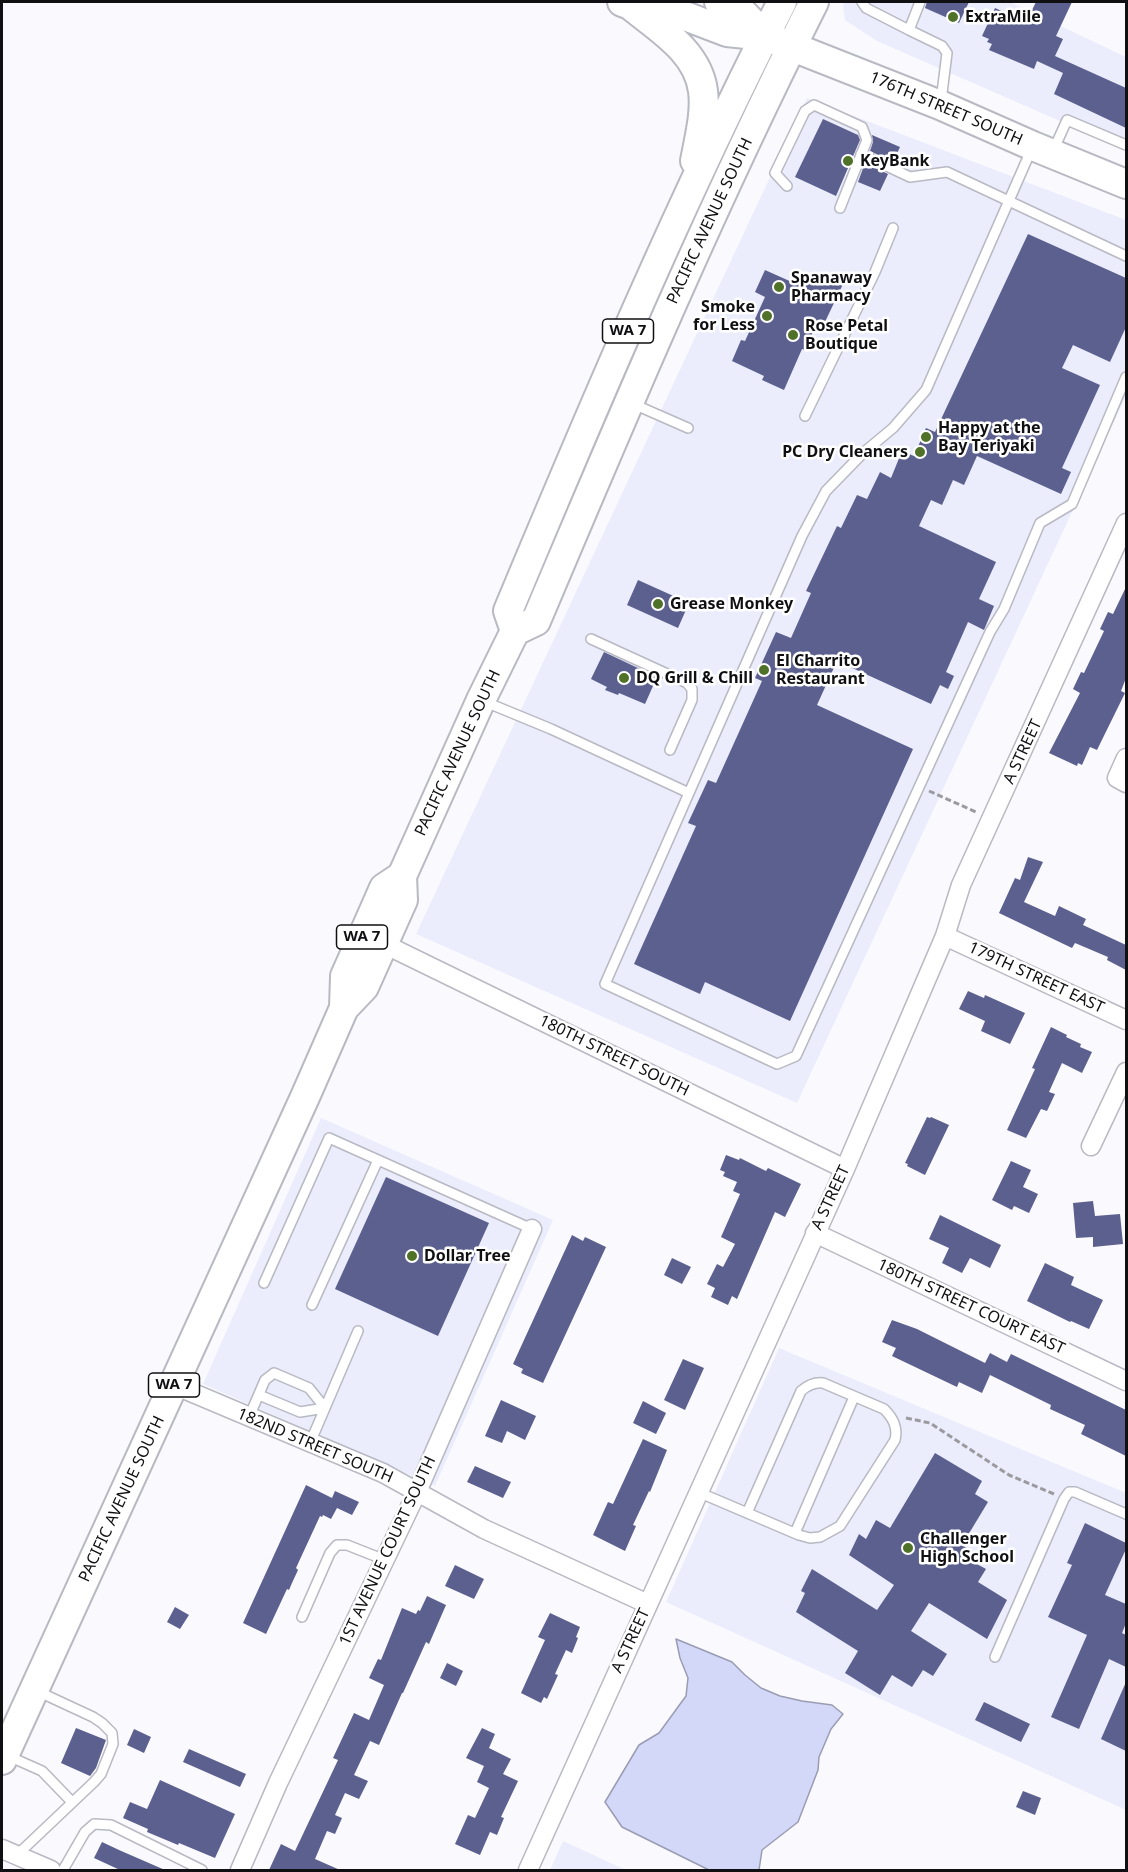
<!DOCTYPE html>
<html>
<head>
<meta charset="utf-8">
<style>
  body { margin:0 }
  #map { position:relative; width:1128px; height:1872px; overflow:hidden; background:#fafafe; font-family:"Noto Sans",sans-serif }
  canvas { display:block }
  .frame { position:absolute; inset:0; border:3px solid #101013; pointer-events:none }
</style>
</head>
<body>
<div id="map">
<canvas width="1128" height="1872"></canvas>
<div class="frame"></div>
</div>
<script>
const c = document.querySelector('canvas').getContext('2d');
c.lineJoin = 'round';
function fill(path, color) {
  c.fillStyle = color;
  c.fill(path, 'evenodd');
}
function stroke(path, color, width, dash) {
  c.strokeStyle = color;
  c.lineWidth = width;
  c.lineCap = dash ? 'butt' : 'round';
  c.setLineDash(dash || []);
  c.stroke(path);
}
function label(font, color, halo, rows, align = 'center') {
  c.font = font + ' "Noto Sans",sans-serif';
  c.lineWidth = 5;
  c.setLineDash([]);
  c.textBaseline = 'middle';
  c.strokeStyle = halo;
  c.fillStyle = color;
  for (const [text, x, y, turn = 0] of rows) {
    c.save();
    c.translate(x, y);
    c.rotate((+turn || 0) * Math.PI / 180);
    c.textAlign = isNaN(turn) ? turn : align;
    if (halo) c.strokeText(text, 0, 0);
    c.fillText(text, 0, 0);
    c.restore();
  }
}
fill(new Path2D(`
  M845,2H1010L1126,57V150L877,41L845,20L843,6Z
  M807,98L1126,220V396L797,1103L416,934Z
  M321,1118L553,1220L435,1486L203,1384Z
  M779,1348L1126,1493V1810L666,1602Z
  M563,1841L626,1870H550Z`), '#ebedfd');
const water = new Path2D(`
  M676,1639L732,1662L745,1675L761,1688L780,1696L802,1701L832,1705L843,1714L831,1729L819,1757L818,1770L798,1822L762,1850L759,1870H709L622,1827L605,1802L639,1745L659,1733L686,1696L688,1678L680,1658Z`);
fill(water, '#d4d8f8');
stroke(water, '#999cb3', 1.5);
fill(new Path2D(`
  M927,2H969L959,23L925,8Z
  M1036,2H1072L1056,36L1063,39L1055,56L1126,88V128L1054,94L1063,73L1037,61L1034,69L989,50L992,44L987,42L989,39L982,36L995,8L1026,22Z
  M823,119L858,135L860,140L836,196L795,177Z
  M872,135L900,147L893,162L870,151L873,142Z
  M865,163L888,174L880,191L858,182Z
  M1028,234L1126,278V327L1110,362L1073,345L1062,368L1100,385L1062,468L1071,472L1061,494L977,456L964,485L953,480L942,505L931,500L919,526L996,562L979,599L994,606L984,630L968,622L946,672L954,676L948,689L940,685L931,704L837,661L817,705L913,749L790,1021L705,982L700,994L634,964L696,826L688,823L708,780L716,783L762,681L755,678L776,632L791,638L811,593L806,591L837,526L841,528L857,495L867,499L880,472L891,478L902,451L914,456L926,428L935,432Z
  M765,270L794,283L798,275L817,283L821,274L843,284L824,324L818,321L805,350L802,349L784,390L762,380L764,376L732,361L741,340L745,341L765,297L755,292Z
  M638,580L689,603L678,628L627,605Z
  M1126,587V678L1121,691L1125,693L1097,750L1090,747L1082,765L1078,763L1077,766L1049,753L1080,693L1073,689L1081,672L1084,673L1104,631L1100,629L1108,612L1113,614Z
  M604,652L657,677L645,704L619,693L618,695L605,690L607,687L591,679Z
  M1028,857L1043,862L1024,902L1055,916L1059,906L1086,919L1083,925L1126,945V970L1107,960L1108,957L1075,943L1072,948L999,913L1015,878L1020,880Z
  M968,991L984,998L985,995L1025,1013L1010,1044L981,1031L985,1021L959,1009Z
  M1051,1027L1067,1035L1066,1037L1081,1044L1080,1047L1092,1052L1082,1073L1062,1063L1049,1092L1055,1094L1047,1111L1041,1109L1026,1138L1007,1130L1035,1069L1032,1068Z
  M927,1117L930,1118L931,1117L949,1125L925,1175L907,1166L908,1164L905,1163Z
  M726,1155L739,1160L740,1158L766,1171L768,1168L801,1184L785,1217L775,1212L737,1299L732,1296L728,1305L711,1297L715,1288L707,1284L717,1264L723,1267L735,1244L721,1237L740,1194L733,1191L737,1182L723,1176L725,1172L720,1170Z
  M1011,1161L1031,1170L1023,1187L1038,1194L1029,1213L1014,1206L1012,1210L992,1200Z
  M386,1177L489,1223L438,1336L335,1289Z
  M1093,1201L1095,1216L1120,1214L1123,1244L1093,1247V1237L1076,1238L1073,1203Z
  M940,1215L1001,1245L990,1268L970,1258L962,1273L942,1263L949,1248L929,1239Z
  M572,1235L583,1241L585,1237L606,1247L543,1383L521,1373L523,1369L513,1364Z
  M672,1258L691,1267L682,1284L664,1275Z
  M1045,1263L1074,1277L1071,1285L1103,1300L1089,1329L1071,1321L1070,1322L1027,1301Z
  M892,1320L917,1329L985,1363L990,1353L1007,1362L1011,1354L1126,1410V1456L1081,1434L1085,1425L1050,1409L1051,1405L990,1375L982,1393L959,1382L957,1387L892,1356L896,1348L882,1342Z
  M683,1359L704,1368L685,1410L664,1400Z
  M501,1400L536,1416L525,1440L507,1431L502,1443L485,1436Z
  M643,1401L666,1413L656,1434L633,1423Z
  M643,1439L667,1450L650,1492L649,1491L633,1525L636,1526L625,1551L593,1535L608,1502L613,1504Z
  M935,1453L982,1481L975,1494L988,1502L962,1545L980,1556L975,1563L986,1569L978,1582L1007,1600L987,1639L929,1603L911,1631L947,1654L933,1676L923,1670L912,1687L892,1675L880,1695L845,1673L858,1651L796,1612L805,1593L801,1591L812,1569L877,1610L894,1585L849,1555L859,1534L866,1539L876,1520L890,1528Z
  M475,1466L511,1482L503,1498L467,1482Z
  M306,1485L332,1498L335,1491L359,1502L352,1515L337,1508L331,1519L323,1515L322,1517L320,1516L296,1568L298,1570L292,1583L289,1590L287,1589L266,1634L243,1623Z
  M1085,1523L1126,1543V1549L1105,1595L1126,1604V1623L1122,1633L1126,1635V1667L1109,1659L1079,1729L1051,1717L1087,1635L1048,1617L1072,1565L1067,1563Z
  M455,1565L484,1579L474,1599L445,1586Z
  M427,1596L446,1605L429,1644L426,1642L403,1693H402L379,1745L370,1741L354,1775L368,1781L359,1799L345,1793L335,1815L342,1818L335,1834L327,1831L315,1859L340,1870H269L281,1844L295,1851L338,1760L333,1758L354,1713L369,1720L384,1685L369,1678L378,1659L381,1660L402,1608L416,1614L418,1610L420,1611Z
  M175,1607L189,1615L180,1629L167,1622Z
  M550,1613L580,1627L576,1637L578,1638L572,1653L566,1650L555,1674L558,1675L547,1699L544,1697L541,1703L521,1693L545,1640L538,1637Z
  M447,1663L463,1671L456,1686L440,1678Z
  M1126,1682V1751L1101,1739Z
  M984,1702L1030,1724L1021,1742L975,1720Z
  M76,1728L106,1740L96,1768L90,1776L61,1763Z
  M482,1728L495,1734L489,1748L511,1759L503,1774L518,1781L501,1817L504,1818L497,1835L490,1832L480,1855L455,1844L468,1815L475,1818L489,1788L477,1782L484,1766L466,1758Z
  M134,1729L151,1737L144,1753L127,1745Z
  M189,1749L246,1774L240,1787L183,1762Z
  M160,1780L235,1814L215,1858L179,1843L178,1845L147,1832L148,1829L123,1818L130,1802L147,1809Z
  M1023,1791L1041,1798L1035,1815L1016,1807Z
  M102,1842L119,1850L165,1870H120L94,1858Z`), '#5c608e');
const service = new Path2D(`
  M862,2L866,8L909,30
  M920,2L909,30L942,46L947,53L941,101
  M1032,148L926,390L893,428L863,453L826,491L802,536L605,984L777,1064L796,1056L990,632L1004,609L1040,523L1072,504L1126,377
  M1053,151L1067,120L1126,145
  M861,154L910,177L947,172L1126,256
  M787,186L775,173L805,111L814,105L862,127L867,140L840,208
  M631,403L688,428
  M805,416L875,272L893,228
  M591,639L687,683L692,689V700L670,750
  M483,701L551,729L689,793
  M264,1283L329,1138L532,1229
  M312,1305L378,1160
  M259,1395L300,1412L325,1408
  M249,1417L265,1380L274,1373L309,1388L325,1408
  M310,1443L358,1331
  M698,1492L799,1535L810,1538L820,1537L840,1526L895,1440C898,1427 893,1418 884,1409L823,1383C814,1382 808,1385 801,1391L747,1513
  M795,1533L854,1397
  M302,1617L330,1553L337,1545H347L385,1560
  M995,1657L1064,1499L1069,1492H1075L1126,1514
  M6,1755L42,1771L72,1802
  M17,1855L94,1782L101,1774L113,1744L112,1733L102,1723L93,1717L37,1691
  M63,1870L85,1832L94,1824L111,1825L202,1870`);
const minor = new Path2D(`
  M1126,758L1117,778L1126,783
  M945,936L1126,1020
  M384,944L845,1169
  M1091,1146L1126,1072
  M815,1233L1126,1381
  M174,1385L383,1473L484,1529L648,1604
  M2,1849L51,1870
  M240,1870L278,1783L417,1492L532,1229
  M528,1870L845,1169L945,936L961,885L1126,523`);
const primary = new Path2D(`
  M622,2L630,5L672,11L727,32L765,36L940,105L1033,146L1126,184
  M719,2L739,9L765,36
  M630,5C658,28 698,51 703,91C706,113 699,139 695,161
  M515,631L508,611C594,405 681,200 782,2
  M344,1008L364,987L403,900L402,876L481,700L515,631L536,621C624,413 712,204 814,2
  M2,1760L305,1097L344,1008L345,976L354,956L384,888L402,876`);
stroke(service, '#b8b9c2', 12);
stroke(minor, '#b8b9c2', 21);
stroke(primary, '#b8b9c2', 32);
stroke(new Path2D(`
  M929,791L976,812
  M906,1418L930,1423L1009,1475L1054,1494`), '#9b9b9f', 3, [6, 3]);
stroke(service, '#fff', 9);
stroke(minor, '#fff', 18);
stroke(primary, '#fff', 28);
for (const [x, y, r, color] of [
  [953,17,6,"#4f7128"],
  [848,161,6,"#4f7128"],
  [779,287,6,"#4f7128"],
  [767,316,6,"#4f7128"],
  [793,335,6,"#4f7128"],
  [926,437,6,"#4f7128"],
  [920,452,6,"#4f7128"],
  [658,604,6,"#4f7128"],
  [764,670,6,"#4f7128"],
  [624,678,6,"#4f7128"],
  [412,1256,6,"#4f7128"],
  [908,1548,6,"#4f7128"]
]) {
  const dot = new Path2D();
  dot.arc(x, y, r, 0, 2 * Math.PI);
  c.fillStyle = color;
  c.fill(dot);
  stroke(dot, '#fff', 2);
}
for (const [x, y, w] of [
  [628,331,51],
  [362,937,51],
  [174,1385,51]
]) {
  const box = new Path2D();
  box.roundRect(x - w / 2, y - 12, w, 24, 4.5);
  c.fillStyle = '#fff';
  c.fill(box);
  stroke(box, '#101013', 1.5);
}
label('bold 15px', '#101013', null, [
  ["WA 7",628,331],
  ["WA 7",362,937],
  ["WA 7",174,1385]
]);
label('bold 16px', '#101013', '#fff', [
  ["ExtraMile",965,17],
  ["KeyBank",860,161],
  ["Spanaway",791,278],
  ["Pharmacy",791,296],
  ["Smoke",755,307,"right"],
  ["for Less",755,325,"right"],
  ["Rose Petal",805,326],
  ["Boutique",805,344],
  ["Happy at the",938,428],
  ["Bay Teriyaki",938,446],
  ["PC Dry Cleaners",908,452,"right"],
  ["Grease Monkey",670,604],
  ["El Charrito",776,661],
  ["Restaurant",776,679],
  ["DQ Grill & Chill",636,678],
  ["Dollar Tree",424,1256],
  ["Challenger",920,1539],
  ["High School",920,1557]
], 'left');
label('16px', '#101013', '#fff', [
  ["176TH STREET SOUTH",946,109,23],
  ["PACIFIC AVENUE SOUTH",710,221,-65],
  ["A STREET",1023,752,-65],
  ["PACIFIC AVENUE SOUTH",458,753,-65],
  ["179TH STREET EAST",1036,978,25],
  ["180TH STREET SOUTH",614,1056,26],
  ["A STREET",831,1198,-65],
  ["180TH STREET COURT EAST",971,1307,25],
  ["182ND STREET SOUTH",315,1446,23],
  ["PACIFIC AVENUE SOUTH",122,1499,-65],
  ["1ST AVENUE COURT SOUTH",388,1551,-65],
  ["A STREET",631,1641,-65]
]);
</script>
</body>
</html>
